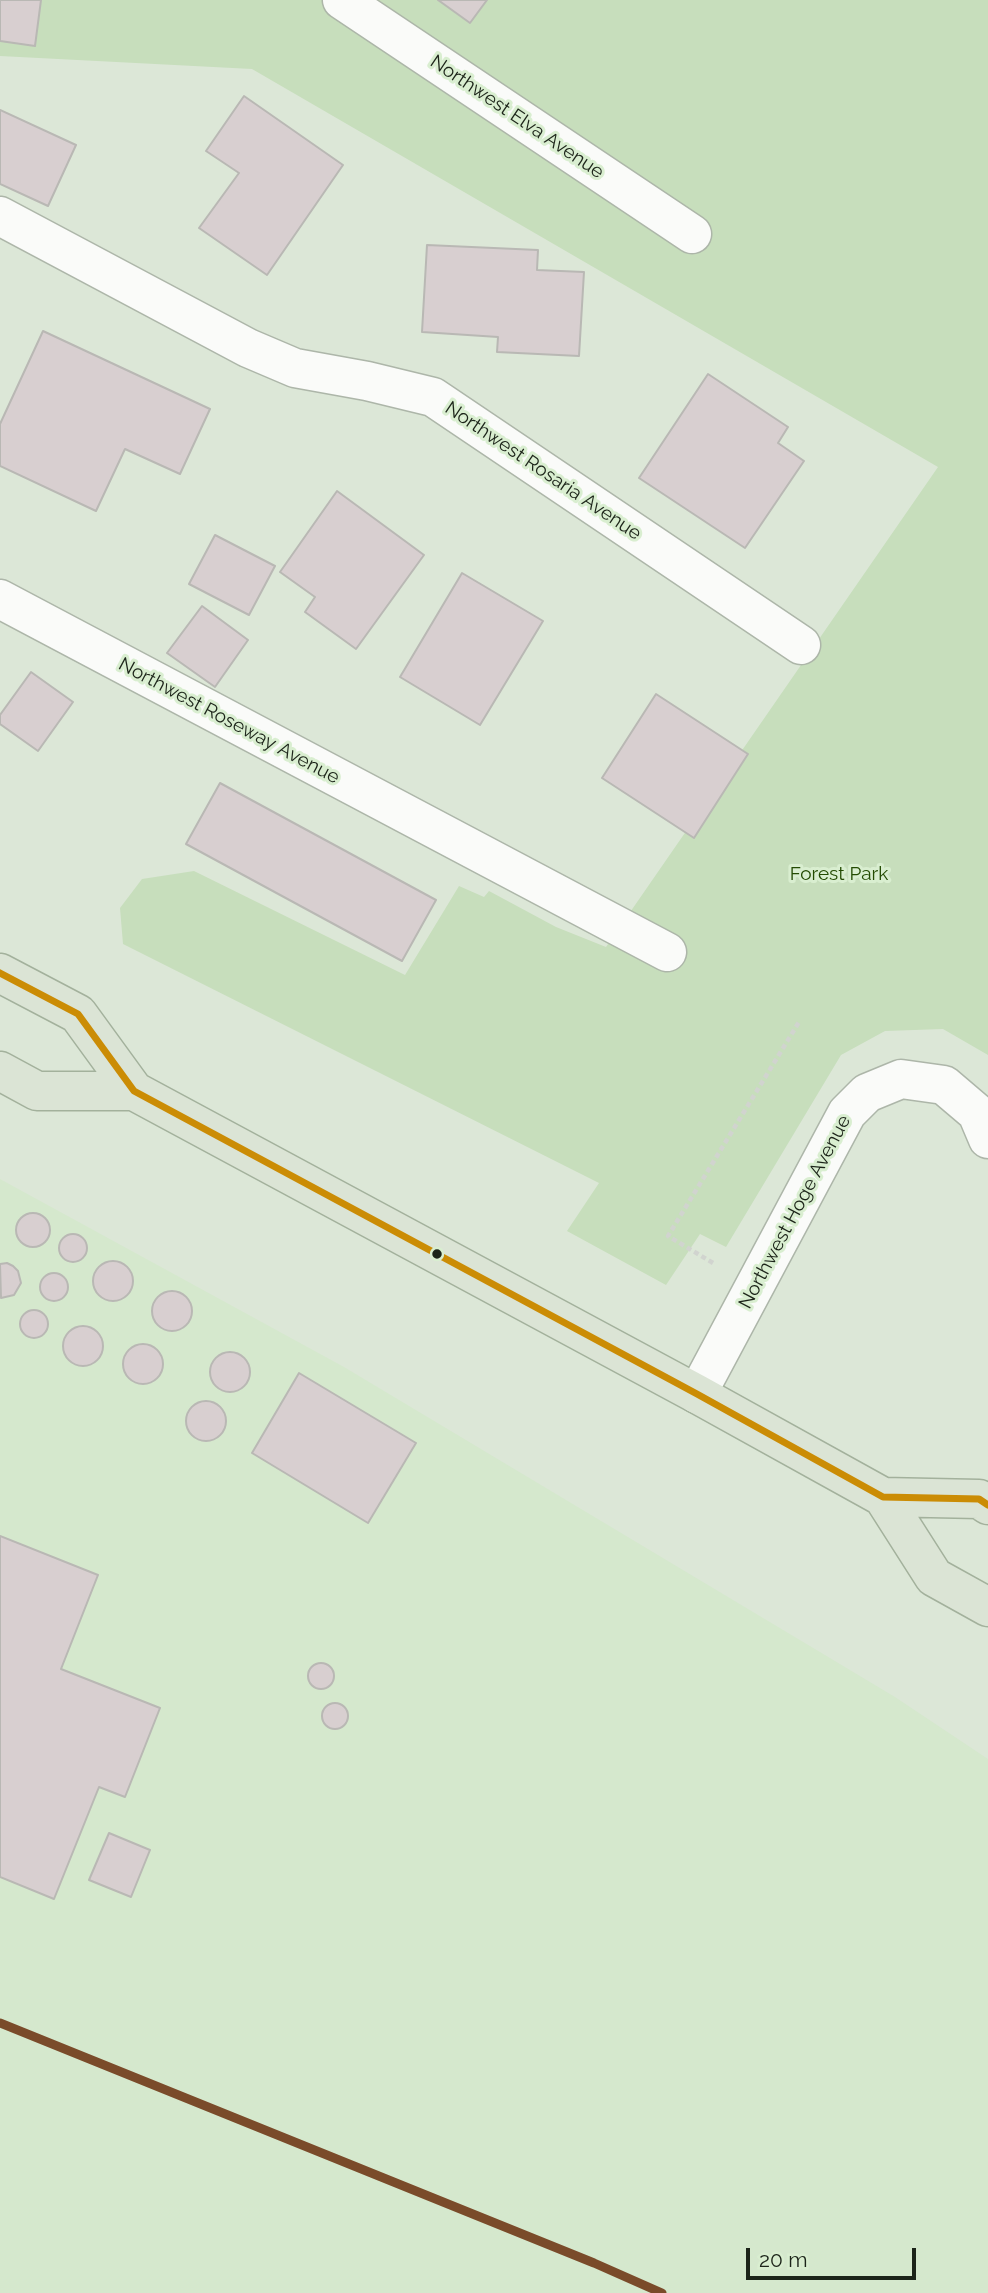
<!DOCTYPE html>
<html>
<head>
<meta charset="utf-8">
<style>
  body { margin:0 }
  #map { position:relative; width:988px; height:2293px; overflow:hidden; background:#dce7d7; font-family:Raleway,sans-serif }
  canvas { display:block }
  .scale { position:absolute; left:746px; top:2248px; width:170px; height:32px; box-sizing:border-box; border:4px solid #1c2419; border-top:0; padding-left:9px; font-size:21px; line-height:24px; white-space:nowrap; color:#1c2419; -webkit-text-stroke:5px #d9eed0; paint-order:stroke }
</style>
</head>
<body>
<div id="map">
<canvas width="988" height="2293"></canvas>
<div class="scale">20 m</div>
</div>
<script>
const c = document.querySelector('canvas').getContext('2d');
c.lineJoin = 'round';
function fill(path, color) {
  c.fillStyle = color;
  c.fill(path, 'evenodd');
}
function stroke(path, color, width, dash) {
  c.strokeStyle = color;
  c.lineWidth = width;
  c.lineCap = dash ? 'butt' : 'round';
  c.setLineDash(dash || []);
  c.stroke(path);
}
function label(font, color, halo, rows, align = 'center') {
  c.font = font + ' Raleway,sans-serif';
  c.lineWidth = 6;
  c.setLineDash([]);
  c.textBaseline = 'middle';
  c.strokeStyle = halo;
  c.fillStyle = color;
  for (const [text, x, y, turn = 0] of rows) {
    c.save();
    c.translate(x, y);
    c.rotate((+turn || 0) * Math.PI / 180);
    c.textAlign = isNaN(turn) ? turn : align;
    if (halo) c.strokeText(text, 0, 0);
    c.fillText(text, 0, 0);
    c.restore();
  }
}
fill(new Path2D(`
  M0,1179L344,1367L895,1697L988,1759V2293H0Z`), '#d5e8cd');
fill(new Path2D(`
  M0,0H988V1055L943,1029L885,1031L841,1055L726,1247L700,1234L666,1285L567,1231L599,1183L123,944L120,908L142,879L194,871L405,975L459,886L484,897L489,891L556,927L606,947L938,467L252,69L0,56Z`), '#c7debc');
const building = new Path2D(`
  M0,0H41L35,46L0,41Z
  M438,0H487L470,23Z
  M244,96L343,165L267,275L199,228L239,173L206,151Z
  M0,110L76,145L48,206L0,184Z
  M427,245L538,250L537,270L584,272L579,356L497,352L498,337L422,332Z
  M43,331L210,409L180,474L125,449L96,511L0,466V424Z
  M708,374L788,427L778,443L804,461L745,548L639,478Z
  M337,491L424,555L356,649L305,612L315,597L280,572Z
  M215,535L275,566L249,615L189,584Z
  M462,573L543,621L480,725L400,677Z
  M202,606L248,640L215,687L167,653Z
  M31,672L73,702L38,751L0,724V715Z
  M656,694L748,754L694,838L602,778Z
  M220,783L436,900L402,961L186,844Z
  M16 1230a17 17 0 1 1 34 0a17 17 0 1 1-34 0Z
  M59 1248a14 14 0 1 1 28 0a14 14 0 1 1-28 0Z
  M93 1281a20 20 0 1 1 40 0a20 20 0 1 1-40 0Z
  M7,1263L13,1266L18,1271L21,1283L14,1295L1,1298L0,1264Z
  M40 1287a14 14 0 1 1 28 0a14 14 0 1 1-28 0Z
  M152 1311a20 20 0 1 1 40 0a20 20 0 1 1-40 0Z
  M20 1324a14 14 0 1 1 28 0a14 14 0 1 1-28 0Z
  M63 1346a20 20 0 1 1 40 0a20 20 0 1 1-40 0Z
  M123 1364a20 20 0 1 1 40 0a20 20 0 1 1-40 0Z
  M210 1372a20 20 0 1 1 40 0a20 20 0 1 1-40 0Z
  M299,1373L416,1443L368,1523L252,1453Z
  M186 1421a20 20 0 1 1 40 0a20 20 0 1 1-40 0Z
  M0,1536L98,1575L61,1669L160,1708L125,1797L99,1787L54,1899L0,1877Z
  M308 1676a13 13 0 1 1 26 0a13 13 0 1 1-26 0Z
  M322 1716a13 13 0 1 1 26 0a13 13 0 1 1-26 0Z
  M109,1833L150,1850L131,1897L89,1880Z`);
fill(building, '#d8cfd0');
stroke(building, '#b9b8b4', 2);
const minor = new Path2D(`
  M342,0L692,234
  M0,216L248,348L295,368L367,381L433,397L801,645
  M0,599L667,952
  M697,1394L847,1113L867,1093L901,1079L944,1085L977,1113L988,1139`);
const highway = new Path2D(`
  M0,973L78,1014L134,1091L697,1394L883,1497L979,1499L988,1505
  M0,1071L37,1091H134
  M883,1497L934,1577L988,1607`);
stroke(minor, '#adb6a9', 41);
stroke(highway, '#a3b19c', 41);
stroke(new Path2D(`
  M713,1263L668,1236L799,1022`), '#d1d4cf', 4.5, [5, 3.5]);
stroke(minor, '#fafbf9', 38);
stroke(highway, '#dbe4d5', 38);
stroke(new Path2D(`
  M0,973L78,1014L134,1091L697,1394L883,1497L979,1499L988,1505`), '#cb8c05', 7);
stroke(new Path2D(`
  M0,2023L594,2263L662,2293`), '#7a4b2a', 9);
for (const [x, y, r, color] of [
  [437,1254,6,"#1c2419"]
]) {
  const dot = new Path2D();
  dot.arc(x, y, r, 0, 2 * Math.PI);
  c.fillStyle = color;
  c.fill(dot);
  stroke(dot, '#d9eed0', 2.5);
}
label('19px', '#1c2419', '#d9eed0', [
  ["Northwest Elva Avenue",517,117,34],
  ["Northwest Rosaria Avenue",543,471,34],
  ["Northwest Roseway Avenue",229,721,28],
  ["Northwest Hoge Avenue",795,1212,-62]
]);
label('19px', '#234b02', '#d9eed0', [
  ["Forest Park",839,874]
]);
</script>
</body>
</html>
